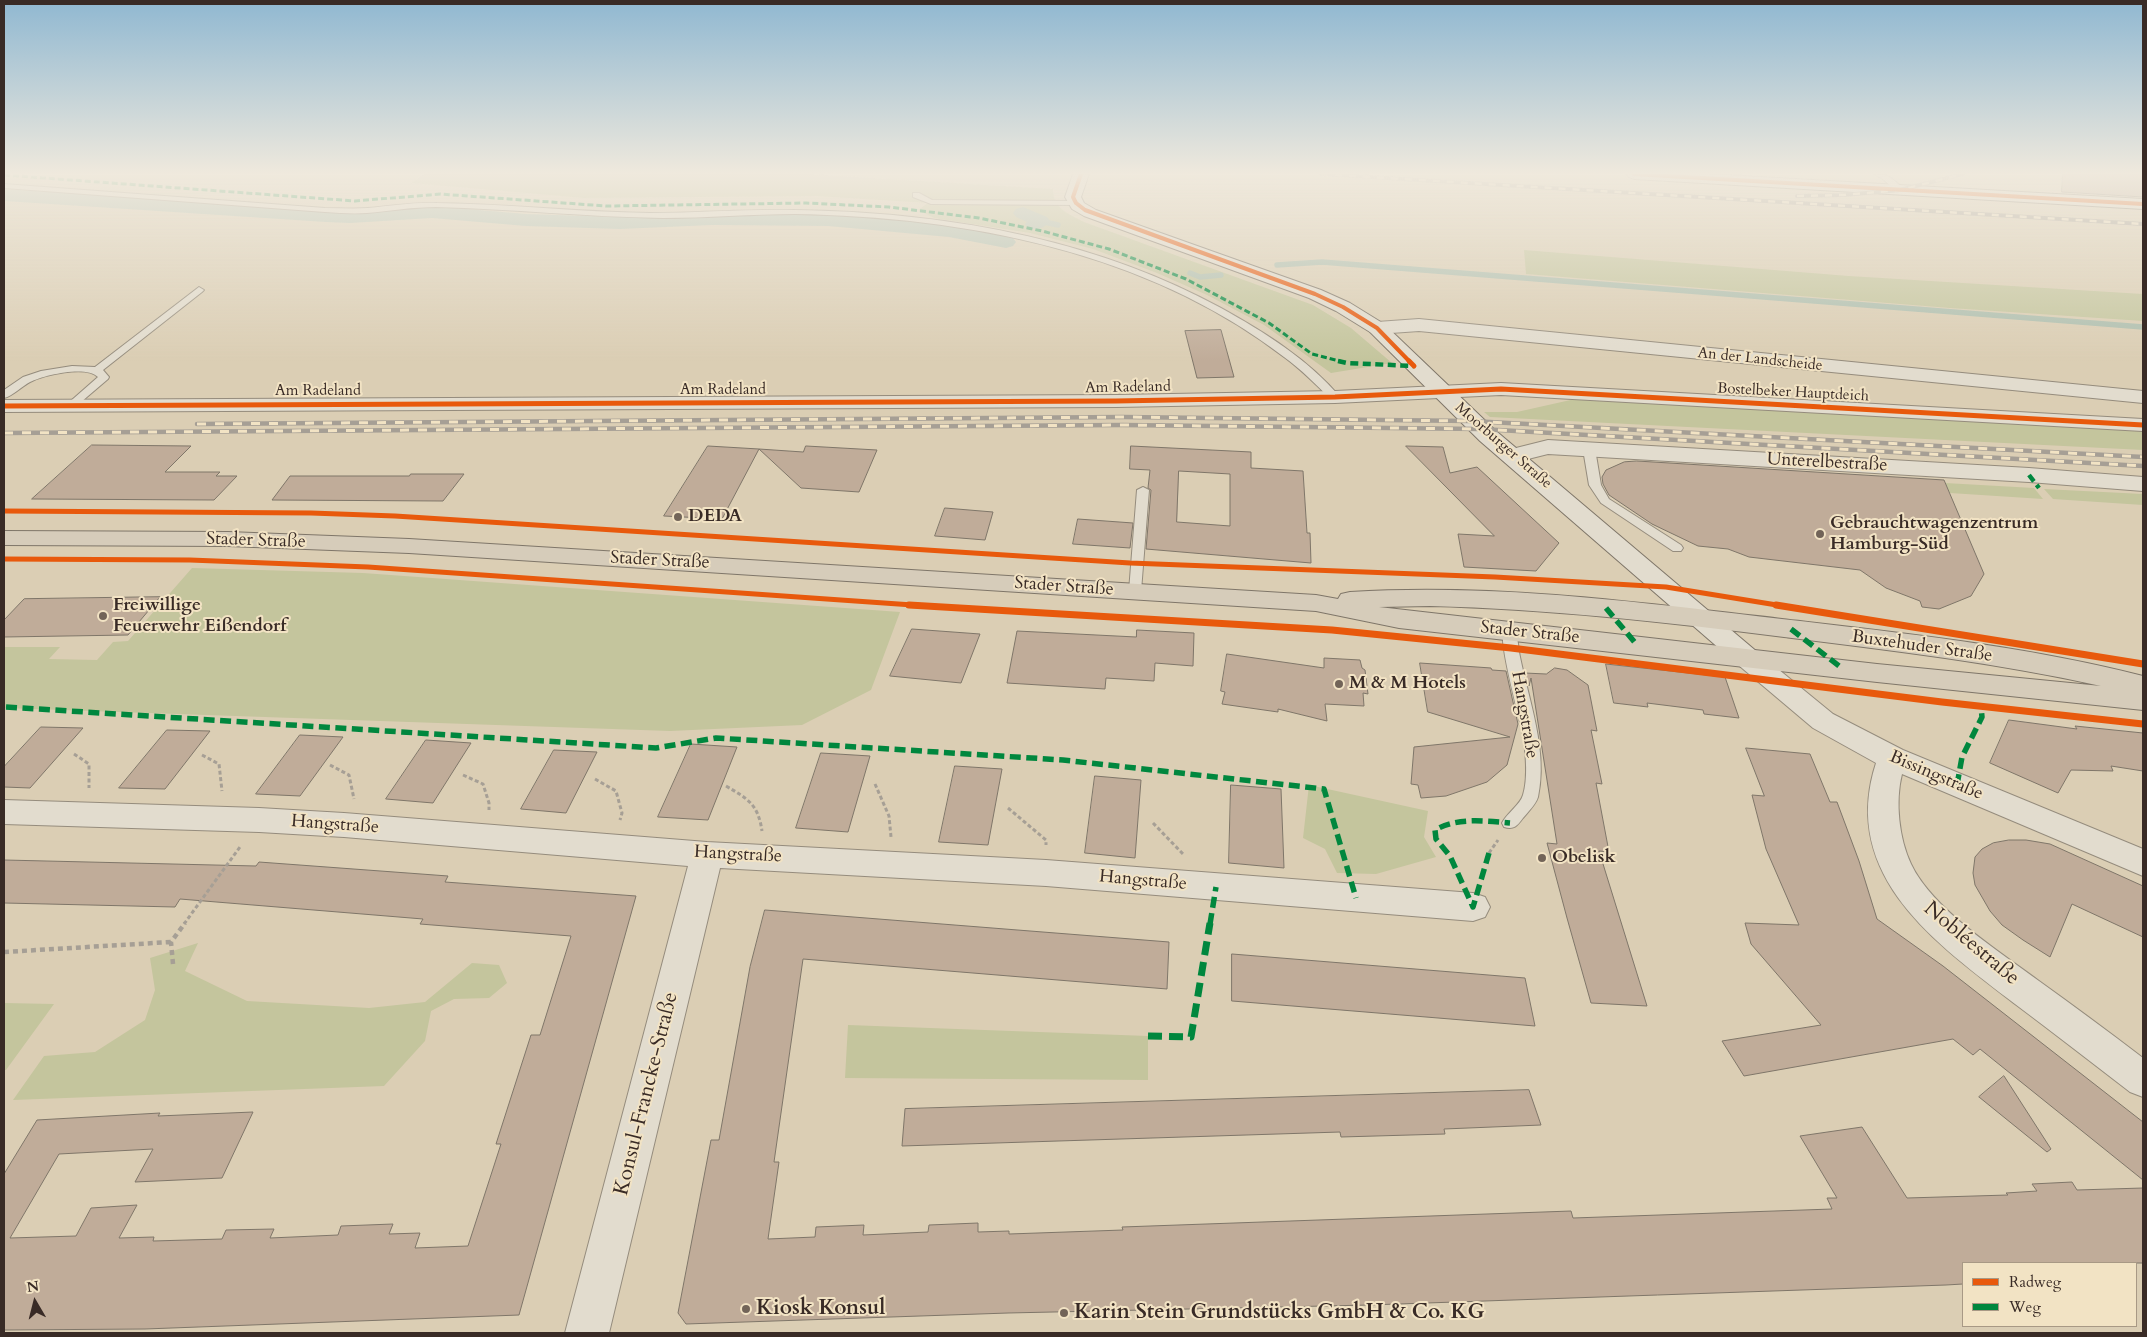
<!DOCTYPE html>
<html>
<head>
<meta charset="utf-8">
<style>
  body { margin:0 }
  #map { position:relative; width:2147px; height:1337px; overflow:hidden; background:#dbceb4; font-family:Cardo,serif }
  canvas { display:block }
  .frame { position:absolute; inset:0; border:5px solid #392b26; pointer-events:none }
  .legend { position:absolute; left:1962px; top:1262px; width:175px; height:65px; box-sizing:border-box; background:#f2e3c4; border:1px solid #a89985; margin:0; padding:6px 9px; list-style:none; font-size:15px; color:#392b26 }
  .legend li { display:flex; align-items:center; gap:10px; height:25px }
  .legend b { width:25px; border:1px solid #a89985 }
  .north { position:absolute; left:10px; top:1277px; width:50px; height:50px; -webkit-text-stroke:4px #f2e3c4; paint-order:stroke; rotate:352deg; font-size:14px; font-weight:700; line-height:20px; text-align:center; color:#392b26 }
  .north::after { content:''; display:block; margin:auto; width:18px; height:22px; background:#392b26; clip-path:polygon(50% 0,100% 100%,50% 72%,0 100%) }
</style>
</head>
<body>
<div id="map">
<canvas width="2147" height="1337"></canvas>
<div class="frame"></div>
<ul class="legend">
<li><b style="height:6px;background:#e8590c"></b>Radweg</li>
<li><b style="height:6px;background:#00873e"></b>Weg</li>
</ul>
<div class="north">N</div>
</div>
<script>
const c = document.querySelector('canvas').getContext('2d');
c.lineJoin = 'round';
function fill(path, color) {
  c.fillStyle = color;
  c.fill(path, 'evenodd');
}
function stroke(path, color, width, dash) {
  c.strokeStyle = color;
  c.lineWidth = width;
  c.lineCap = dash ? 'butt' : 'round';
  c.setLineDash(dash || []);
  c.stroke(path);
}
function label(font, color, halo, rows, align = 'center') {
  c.font = font + ' Cardo,serif';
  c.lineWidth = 4;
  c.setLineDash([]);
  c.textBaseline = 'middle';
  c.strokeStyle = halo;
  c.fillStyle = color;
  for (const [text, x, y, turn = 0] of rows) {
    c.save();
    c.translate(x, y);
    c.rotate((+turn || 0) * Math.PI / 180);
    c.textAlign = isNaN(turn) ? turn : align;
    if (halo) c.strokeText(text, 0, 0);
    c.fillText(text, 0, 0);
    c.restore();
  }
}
fill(new Path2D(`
  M424,174H809L1053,189C1053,209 1069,214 1084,222L1313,305L1351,328L1392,363L1331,373L1264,325L1207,295L1157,273L1093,249L1030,233L934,218L918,210L928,203L816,196L584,198L411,183Z
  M1524,250L1849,276L2143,294V321L1950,308L1526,274Z
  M1575,399L2143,430V450L1490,417L1484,412H1517Z
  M1945,483L2034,488L2043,499L1950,493Z
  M2044,489L2143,494V505L2053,499Z
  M192,568L363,573L900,612L871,690L802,725L670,731L4,708V647H60L49,659L97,660L113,642L128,641Z
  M1309,785L1428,811L1424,837L1436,857L1376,874L1337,873L1325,849L1303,838Z
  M198,943L185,971L247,1001L369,1008L425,1002L472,963L499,965L507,983L489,998L454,999L431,1011L425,1041L384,1086L13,1100L44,1056L95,1052L145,1020L155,990L150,958Z
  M4,1003L54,1004L6,1070H4Z
  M848,1025L1148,1036V1080L845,1078Z`), '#c4c59d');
stroke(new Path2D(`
  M1040,221L1058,225
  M1277,265L1322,262L2143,327
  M1190,273L1200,277L1221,275`), '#adbeae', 5.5);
fill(new Path2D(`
  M4,189L350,211L432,206L526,214L620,217L712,213L828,214L949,225L1013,238L1016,242L1013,246L1006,248L949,237L828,226L712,225L620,229L526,226L432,218L350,223L326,222L4,201Z
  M1023,207L1047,217L1050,221C1044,229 1037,230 1028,228L1025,224L1027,222L1016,217L1013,213L1016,209Z`), '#adbeae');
const building = new Path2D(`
  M2063,174H2143V197L2062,192Z
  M1221,330L1234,377L1197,378L1185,331Z
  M92,445L191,446L165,472H220L216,476H237L214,500L32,499Z
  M708,446L759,449L722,519L664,516Z
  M806,446L877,450L859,492L801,488L759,449L803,452Z
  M1131,446L1251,452V468L1303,471L1307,533H1310L1311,563L1146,549L1151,490L1148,488L1150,470L1130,469ZM1179,471L1230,474V526L1177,522Z
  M1406,446L1443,447L1450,473L1477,467L1559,543L1536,571L1464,567L1458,534L1494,536Z
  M1637,461L1944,480L1984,574L1971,596L1939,609L1922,607L1920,601L1886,588L1860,570L1749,557L1728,549L1698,546L1652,524L1609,495L1603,484L1602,477L1606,470L1624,462Z
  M411,474H464L443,501L272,500L290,476H409Z
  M945,508L993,512L985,540L935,536Z
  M1078,519L1133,523L1130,548L1073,544Z
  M160,597L128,635L4,637V620L24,599Z
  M912,629L980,634L961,683L890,676Z
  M1137,630L1194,633L1193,666L1155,663L1154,681L1106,678L1105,689L1007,683L1017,631L1136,637Z
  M1227,654L1324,668V658L1360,660L1362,668L1365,670L1368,694L1363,693L1364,706L1325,704L1327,721L1278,709V712L1222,704L1225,692L1221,691Z
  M1420,663L1491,668L1492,670L1506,671L1518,724L1507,765L1487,782L1446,796L1421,798L1418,785L1411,784L1414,747L1510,737L1428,712Z
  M1606,664L1725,677L1739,718L1704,714L1703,710L1647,703L1648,707L1614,703Z
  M1555,668L1567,670L1588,685L1597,731L1591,730L1602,784L1596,783L1609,852L1599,851L1647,1006L1591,1003L1567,918L1547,843L1557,844L1531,678L1529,686L1525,673L1546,674Z
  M2009,720L2077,729L2075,726L2143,733V771L2111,766L2113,771L2071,770L2058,793L1990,763Z
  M41,727L83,728L30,788L4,787V767Z
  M167,730L210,731L165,789L119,788Z
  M300,735L343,737L300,796L256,794Z
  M426,740L471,743L433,803L386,799Z
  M691,744L737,747L708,820L658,817Z
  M1746,748L1810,754L1830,802H1837L1859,861L1877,919L1943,966L2143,1122V1180L1980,1049L1973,1055L1953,1039L1744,1076L1722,1041L1821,1025L1751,944L1745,923L1799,925L1766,849L1752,795L1764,796Z
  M554,750L597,752L566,813L521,809Z
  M821,753L870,756L848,832L796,828Z
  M955,766L1002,769L988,845L939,842Z
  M1095,776L1141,780L1135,858L1085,853Z
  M1231,785L1281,789L1284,868L1229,863Z
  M2009,840H2026L2050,844L2143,886V937L2072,904L2050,957L2023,940L2002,925L1990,911L1975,885L1973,873L1975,857L1982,849L1993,843Z
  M4,860L256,866L259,862L448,876L445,882L636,896L519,1315L145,1329L4,1330V1174L37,1120L160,1113L158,1116L253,1112L222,1178L135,1182L153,1149L59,1154L10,1238L76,1236L91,1208L137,1205L119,1238L154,1237L153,1241L222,1239L226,1230L274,1229L270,1238L338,1235L341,1226L393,1224L389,1234L420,1233L415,1248L468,1246L501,1144H496L531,1035H540L571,936L420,924L423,919L180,899L175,907L4,903Z
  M765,910L1169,942L1167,989L803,959L774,1162H779L768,1239L815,1237L816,1227L864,1225L863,1235L928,1232L929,1225L978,1223V1232L1009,1231V1234L1123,1230L1122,1227L1571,1211L1573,1218L1832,1209L1827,1198H1837L1800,1136L1862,1127L1907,1198L2008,1195L2006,1193L2037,1191L2032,1184L2072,1182L2077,1190L2143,1188V1263H1963V1284L1946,1285L1369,1305L1008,1313L686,1324L678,1313L711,1140H719L750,967Z
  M1232,954L1525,978L1535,1026L1232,1001Z
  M2004,1076L2051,1149L2047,1152L1979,1097Z
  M1529,1090L1541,1125L1444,1129L1445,1134L1341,1137L1340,1132L902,1146L905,1109Z`);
fill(building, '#c0ac99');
stroke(building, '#7f7669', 1);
const service = new Path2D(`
  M1874,174C1888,173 1895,180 1904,190L1897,192L1884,180Z
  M4,184L325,208C339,208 353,209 368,208C391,206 414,202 437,203C508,204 579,212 650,213C698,213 746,209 794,210C941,212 1091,237 1221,308C1264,332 1308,359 1340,397L1339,399H1331C1316,385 1301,369 1284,357C1146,251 965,217 795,214C751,214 707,218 663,218C587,217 512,209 436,207C413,207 390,211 367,213C353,214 339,213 325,212L4,188Z
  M913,193H919L932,200L1076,201L1080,203L1076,205L931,204L913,197Z
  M199,287L204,290L202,292L103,370L109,377L108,379L74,408L70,409L65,406L98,377C86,365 44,375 30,382C22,386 13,396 4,398V390L23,377L41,371L72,366L95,367Z
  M1589,446L1595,449L1601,485L1609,499L1681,545L1683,548L1681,551H1673L1601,503L1589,485L1583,449Z
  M1143,487L1149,490L1141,591L1135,595L1129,591L1137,490Z
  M1509,626L1514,627C1518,635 1518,648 1520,657C1529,701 1548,751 1538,797C1536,804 1528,812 1523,818C1517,826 1514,830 1504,827L1502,823C1507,813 1520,805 1523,795C1528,779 1526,757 1524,741C1521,721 1497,640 1504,627Z`);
const minor = new Path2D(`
  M1419,319L2143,391V403L1419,331L1377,334L1370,332L1367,328L1370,324L1377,322Z
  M1501,383L2143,419V431L1501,395L1335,403L1116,407L4,412V400L1116,395L1335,391Z
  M1548,440L2029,468L2143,477V491L2029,482L1548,454L1512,463L1504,461L1501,456L1504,451Z
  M1746,648L1756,651L1833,714L1903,750L2143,849V876L1902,774C1895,802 1899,838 1911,864C1932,909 2000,952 2039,981C2074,1006 2109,1032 2143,1058V1097L2130,1092C2092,1063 2054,1033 2015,1004C1937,944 1839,876 1876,763L1813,728L1736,663L1732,657L1736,651Z
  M4,800L259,808L344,813L707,842L1046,860L1473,893L1485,897L1490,907L1485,917L1473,921L1046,886L720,868L609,1333H565L688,866L344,837L259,832L4,824Z`);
const secondary = new Path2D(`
  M1073,174H1089L1081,197L1084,203L1096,210L1321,290L1350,303L1384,324L1496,431L1756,651L1760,657L1756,663L1746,666L1736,663L1480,441L1370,332L1336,311L1309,298L1084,216L1072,209L1065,197Z
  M1626,174H1709L2143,199V209L1634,179L1629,177Z`);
const primary = new Path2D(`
  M4,531L228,532L409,539L1316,595L1338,599L1341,594L1350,592C1494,583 1640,602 1782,619C1903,633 2026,646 2143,676V710L1877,682L1399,628L1316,611L409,553L228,546L4,545ZM1430,606C1548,609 1666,622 1784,637C1890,650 1997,663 2101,686L1877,664L1379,607Z`);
stroke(service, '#958c7d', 2);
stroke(minor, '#958c7d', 2);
stroke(secondary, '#7f7669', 2);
stroke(primary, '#7f7669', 2);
stroke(new Path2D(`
  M74,754L89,764V788
  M202,755L219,764L222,791
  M330,765L349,775L354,799
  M463,775L483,784L489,803V810
  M595,779L616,791L622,813L620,820
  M875,784L889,816L891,837
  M726,786C748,799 758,804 762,831
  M1008,808L1046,840V845
  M1153,823L1184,855
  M1489,853L1498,840
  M184,924L240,847`), '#a69f95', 3, [4, 2.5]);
stroke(new Path2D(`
  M4,952L171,942
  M173,964L171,942L185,923`), '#a69f95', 4.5, [5, 4]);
fill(service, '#e2dcce');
fill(minor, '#e2dcce');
fill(secondary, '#e2dcce');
fill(primary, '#d6ccba');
const railFar1 = new Path2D(`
  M1321,174L2143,224
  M1797,196L1843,195L1900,190L1963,174`);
const rail = new Path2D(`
  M197,424L1123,417L1471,421L2143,457
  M4,433L1122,425L1480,429L2143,466`);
stroke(railFar1, '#a69f95', 4);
stroke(rail, '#a69f95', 4.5);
stroke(railFar1, '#f2e3c4', 2.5, [7]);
stroke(rail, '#f2e3c4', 3, [9]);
stroke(new Path2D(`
  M4,175L355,201L440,194L606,206L806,203L889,207L979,218L1042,231L1109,249L1186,279L1269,323L1312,354L1343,362`), '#00873e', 3, [6, 3]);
stroke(new Path2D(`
  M1338,361L1347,363L1414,366
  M2029,475L2039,488`), '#00873e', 4.5, [8, 4.5]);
stroke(new Path2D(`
  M1606,608L1637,645
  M1791,629L1843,669
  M6,707L656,748L716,738L1063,760L1324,789L1356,898
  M1957,785L1962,757L1982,717L1981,707
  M1489,853L1473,907L1450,856L1436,839L1435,830C1458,817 1484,821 1510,823
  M1210,924L1216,887`), '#00873e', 5.5, [11, 5.5]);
stroke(new Path2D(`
  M1148,1036L1191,1037L1210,923`), '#00873e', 7, [14, 7]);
stroke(new Path2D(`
  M1081,174L1073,197L1076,203L1085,210L1315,294L1343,307L1377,328L1410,362
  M1634,174L2143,204`), '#e8590c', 4);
stroke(new Path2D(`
  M1409,361L1414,366
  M4,406L1116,401L1335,397L1501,389L2143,425
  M4,511L311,513L395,516L1130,563L1495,577L1666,587L1783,606
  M4,559L190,560L368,567L927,606`), '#e8590c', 5);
stroke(new Path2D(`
  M909,605L1332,630L1511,648L1942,702L2143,724
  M1776,605L2143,664`), '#e8590c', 7);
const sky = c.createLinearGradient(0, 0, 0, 361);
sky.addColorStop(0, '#90b8d1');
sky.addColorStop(0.48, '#efe9dd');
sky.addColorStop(1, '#efe9dd00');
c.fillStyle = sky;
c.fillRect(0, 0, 2147, 361);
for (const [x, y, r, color] of [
  [678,517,5,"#726458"],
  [1820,534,5,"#726458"],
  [103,616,5,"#726458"],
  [1339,684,5,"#726458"],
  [1542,858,5,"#726458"],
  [746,1309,5,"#726458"],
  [1064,1313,5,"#726458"]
]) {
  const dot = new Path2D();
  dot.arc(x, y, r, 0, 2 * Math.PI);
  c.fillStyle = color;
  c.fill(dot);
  stroke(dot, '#f2e3c4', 2);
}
label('15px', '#392b26', '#f2e3c4', [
  ["An der Landscheide",1760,360,6],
  ["Am Radeland",1128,388,-1],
  ["Am Radeland",723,391],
  ["Am Radeland",318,392],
  ["Bostelbeker Hauptdeich",1793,393,3],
  ["Moorburger Straße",1503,446,41]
]);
label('18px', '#392b26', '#f2e3c4', [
  ["Unterelbestraße",1827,463,3],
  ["Stader Straße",256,541,2],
  ["Stader Straße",660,561,3],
  ["Stader Straße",1064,587,4],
  ["Stader Straße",1530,633,6],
  ["Buxtehuder Straße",1922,647,8],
  ["Hangstraße",1524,715,80],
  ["Bissingstraße",1936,776,23],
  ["Hangstraße",335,825,4],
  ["Hangstraße",738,855,3],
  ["Hangstraße",1143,881,5]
]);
label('bold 18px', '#392b26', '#f2e3c4', [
  ["DEDA",688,517],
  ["Gebrauchtwagenzentrum",1830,524],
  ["Hamburg-Süd",1830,545],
  ["Freiwillige",113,606],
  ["Feuerwehr Eißendorf",113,627],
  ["M & M Hotels",1349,684],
  ["Obelisk",1552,858]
], 'left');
label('21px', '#392b26', '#f2e3c4', [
  ["Nobléestraße",1971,944,40],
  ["Konsul-Francke-Straße",647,1094,-76]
]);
label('bold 21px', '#392b26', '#f2e3c4', [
  ["Kiosk Konsul",756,1309],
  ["Karin Stein Grundstücks GmbH & Co. KG",1074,1313]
], 'left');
</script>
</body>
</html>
